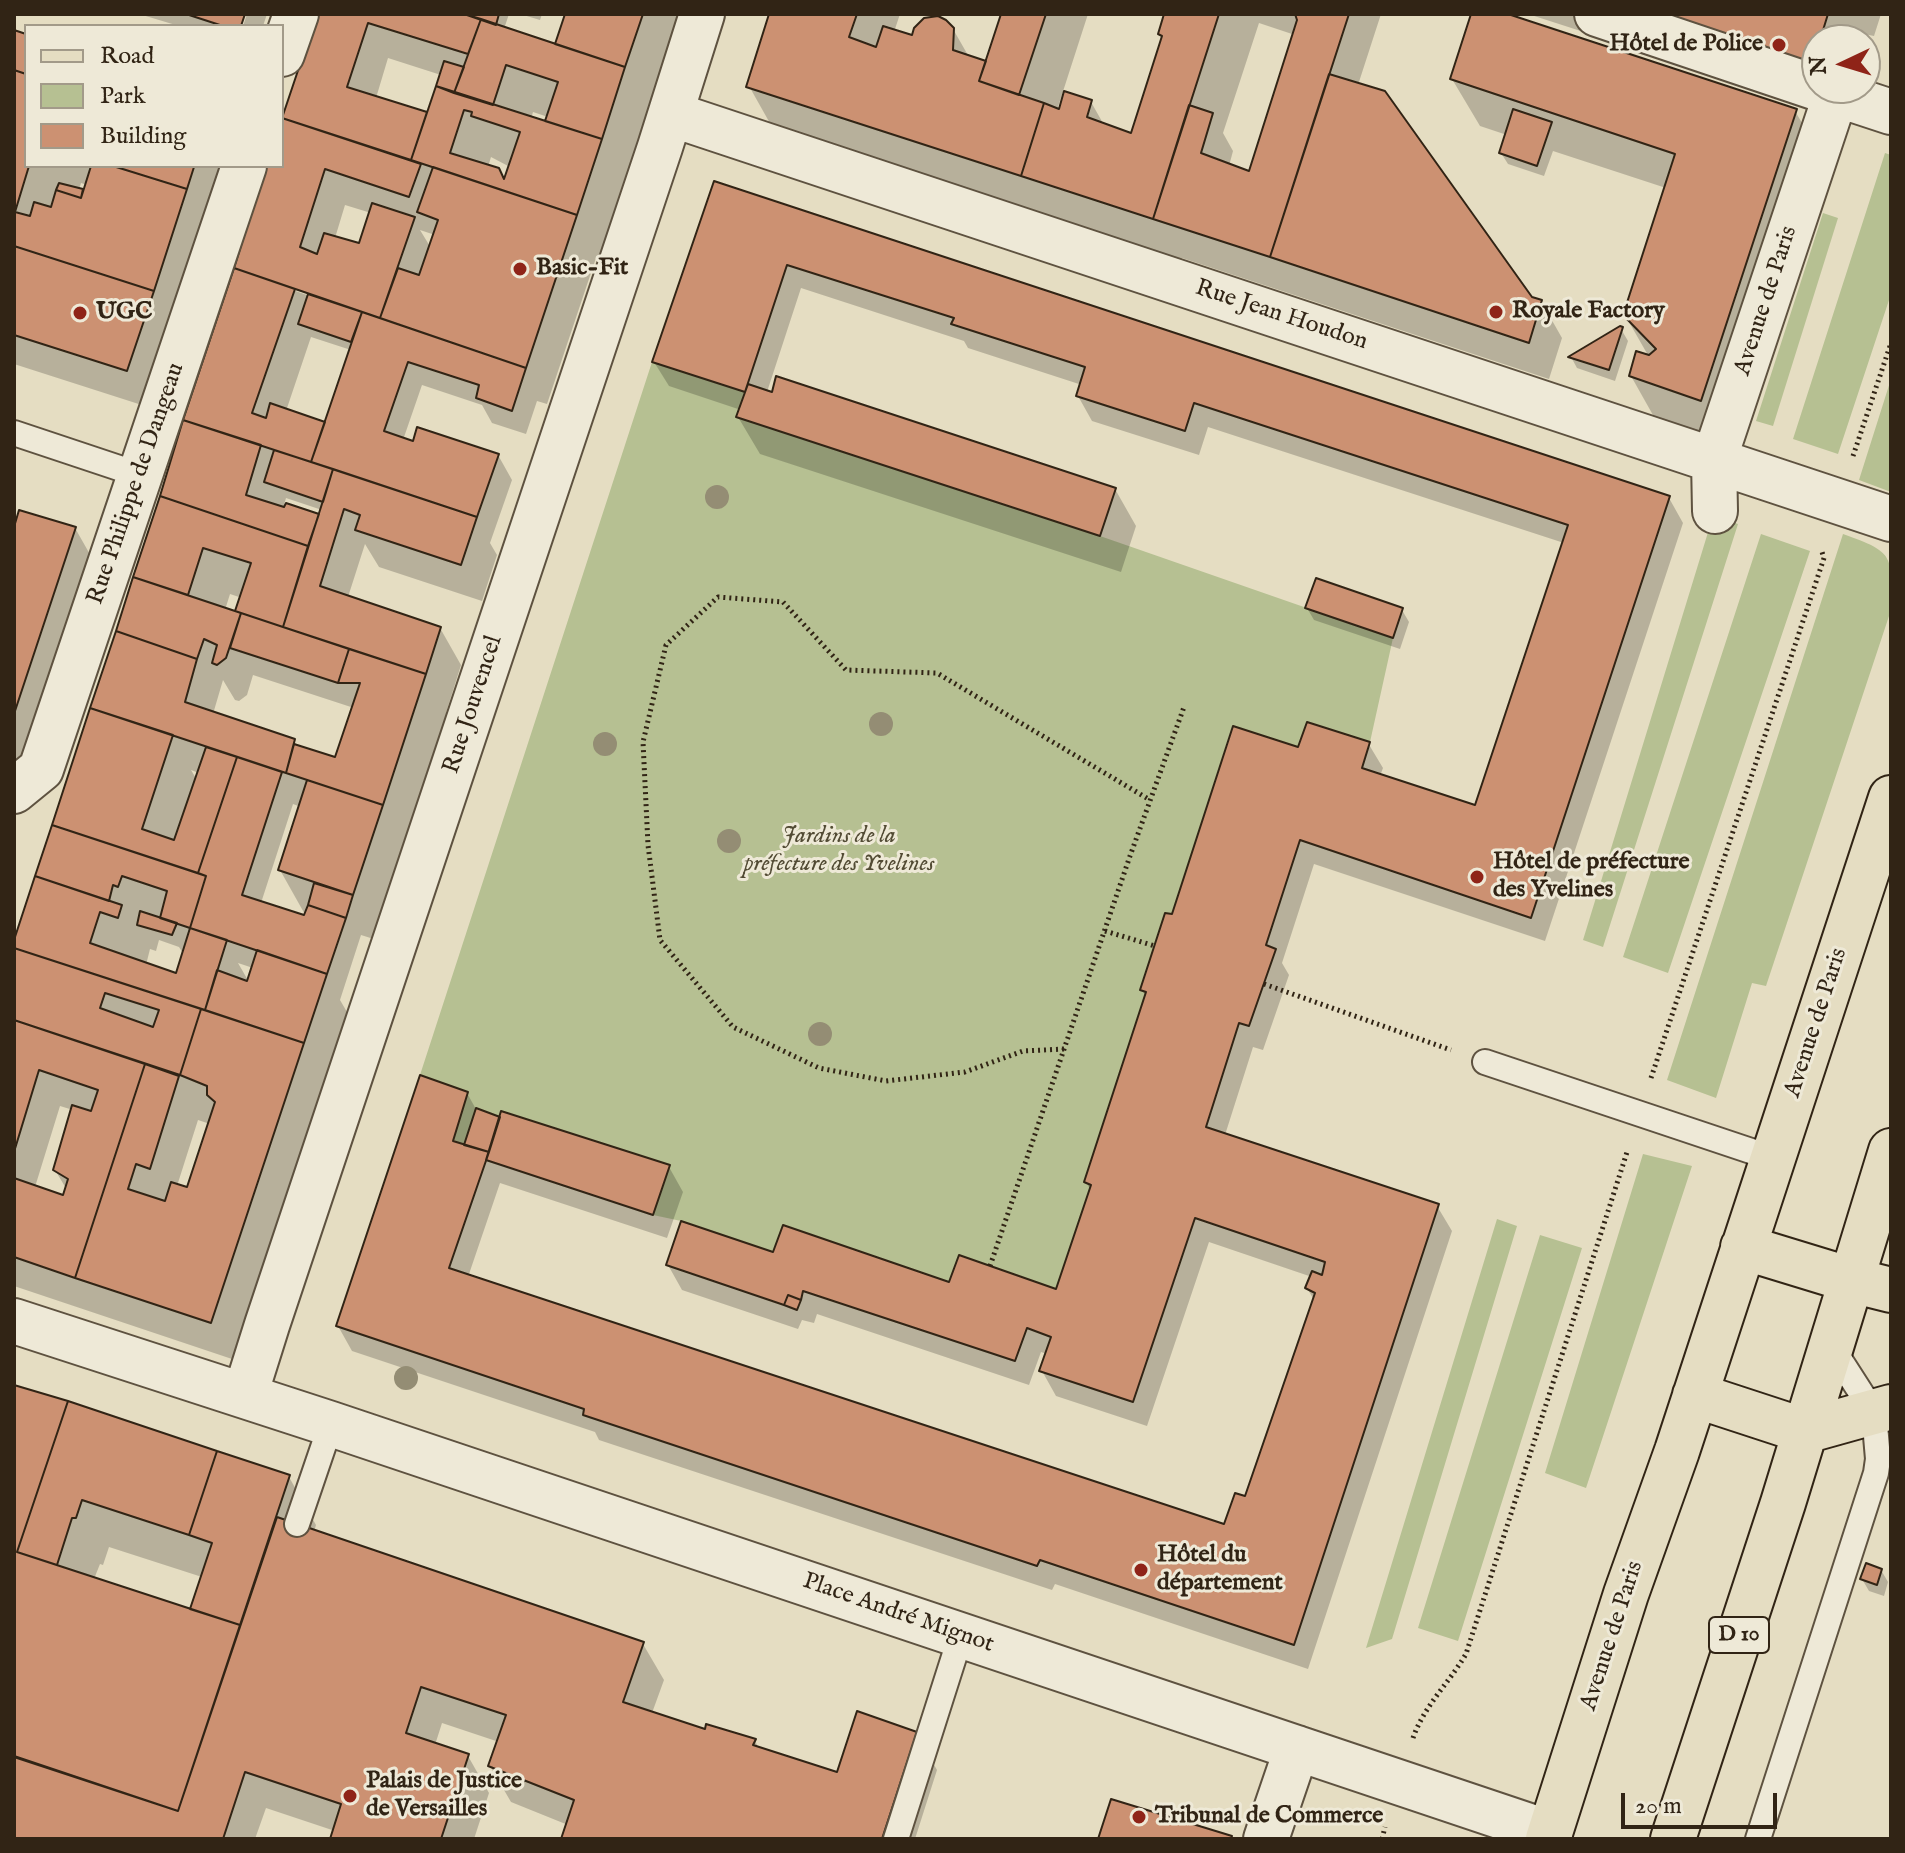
<!DOCTYPE html>
<html>
<head>
<meta charset="utf-8">
<style>
  body { margin:0 }
  #map { position:relative; width:1905px; height:1853px; overflow:hidden; background:#e5ddc2; font-family:"IM FELL English",serif }
  canvas { display:block }
  .frame { position:absolute; inset:0; border:16px solid #312415; pointer-events:none }
  .legend { position:absolute; left:24px; top:24px; width:260px; height:144px; box-sizing:border-box; background:#eee9d7; border:2px solid #a29a89; margin:0; padding:10px 14px; list-style:none; font-size:24px; color:#312415 }
  .legend li { display:flex; align-items:center; gap:16px; height:40px }
  .legend b { width:40px; border:2px solid #a29a89 }
  .north { position:absolute; left:1801px; top:24px; width:80px; height:80px; box-sizing:border-box; background:#eee9d7; border:2px solid #a29a89; border-radius:50%; rotate:266deg; font-size:22px; font-weight:700; line-height:32px; text-align:center; color:#312415 }
  .north::after { content:''; display:block; margin:auto; width:28px; height:36px; background:#8f2418; clip-path:polygon(50% 0,100% 100%,50% 72%,0 100%) }
  .scale { position:absolute; left:1621px; top:1793px; width:156px; height:36px; box-sizing:border-box; border:4px solid #312415; border-top:0; padding-left:10px; font-size:24px; line-height:28px; white-space:nowrap; color:#312415; -webkit-text-stroke:6px #eee9d7; paint-order:stroke }
</style>
</head>
<body>
<div id="map">
<canvas width="1905" height="1853"></canvas>
<div class="frame"></div>
<ul class="legend">
<li><b style="height:10px;background:#e5ddc2"></b>Road</li>
<li><b style="height:22px;background:#b6c092"></b>Park</li>
<li><b style="height:22px;background:#cc9172"></b>Building</li>
</ul>
<div class="north">N</div>
<div class="scale">20 m</div>
</div>
<script>
const c = document.querySelector('canvas').getContext('2d');
c.lineJoin = 'round';
function fill(path, color) {
  c.fillStyle = color;
  c.fill(path, 'evenodd');
}
function stroke(path, color, width, dash) {
  c.strokeStyle = color;
  c.lineWidth = width;
  c.lineCap = dash ? 'butt' : 'round';
  c.setLineDash(dash || []);
  c.stroke(path);
}
function label(font, color, halo, rows, align = 'center') {
  c.font = font + ' "IM FELL English",serif';
  c.lineWidth = 6;
  c.setLineDash([]);
  c.textBaseline = 'middle';
  c.strokeStyle = halo;
  c.fillStyle = color;
  for (const [text, x, y, turn = 0] of rows) {
    c.save();
    c.translate(x, y);
    c.rotate((+turn || 0) * Math.PI / 180);
    c.textAlign = isNaN(turn) ? turn : align;
    if (halo) c.strokeText(text, 0, 0);
    c.fillText(text, 0, 0);
    c.restore();
  }
}
fill(new Path2D(`
  M1885,153L1891,155V294L1838,454L1793,439Z
  M1823,213L1838,218L1773,426L1756,421Z
  M652,362L745,392L737,417L1100,536L1393,638L1370,742L1308,722L1298,747L1232,727L1172,914L1140,990L1146,992L1084,1181L1091,1185L1056,1289L959,1255L949,1282L784,1225L773,1252L681,1221L653,1215L670,1166L476,1109L464,1145L453,1141L468,1092L420,1075Z
  M1891,379V492L1859,480Z
  M1713,516L1738,524L1603,947L1583,940Z
  M1761,534L1810,551L1668,973L1623,957Z
  M1843,534C1897,553 1891,556 1891,610L1766,986L1752,983L1716,1098L1667,1080Z
  M1643,1154L1692,1166L1586,1488L1545,1473Z
  M1497,1219L1517,1226L1392,1639L1366,1648Z
  M1540,1235L1582,1248L1458,1641L1418,1628Z`), '#b6c092');
fill(new Path2D(`
  M139,14H243L239,26H179Z
  M247,14H267L263,26H243Z
  M319,14H509L504,29L560,48L567,14H702L604,261L596,258L547,404L537,401L526,434L492,423L482,405L422,385L403,440L498,455L512,480L490,543L497,555L482,601L379,567L365,544L348,597L440,628L461,665L446,713L452,724L380,941L361,935L340,1000L347,1012L232,1359L14,1286V944L269,166H282V127ZM388,58L441,75L428,117L426,114L376,98ZM533,112L548,117L546,124L531,119ZM491,157L510,167L505,183L488,167ZM345,205L371,213L360,245L335,238ZM420,230L432,234L434,237L431,248ZM286,284L337,301L336,305L284,287ZM311,337L351,350L326,425L286,411ZM286,498L322,510L318,516L284,505ZM230,594L242,598L236,613L225,610ZM253,675L354,708L336,759L298,747L294,741L213,714L223,680L235,700L239,701L247,695ZM191,770L199,773L197,780ZM293,804L301,807L280,870L307,918L261,903ZM159,940L179,947L184,955L177,976L146,965L150,949L156,951ZM238,963L253,968L249,982ZM60,1106L73,1110L55,1170L67,1190L64,1197L35,1187ZM198,1120L210,1124L189,1190L177,1186Z
  M520,14H542L540,20Z
  M772,14H900L894,32L913,38L953,29L969,57L987,63L1003,14H1088L1057,110L1091,102L1104,125L1132,136L1164,39L1160,33L1171,14H1381L1358,85L1531,299L1541,301L1562,338L1549,379L1182,258L1180,266L776,134L749,86ZM1259,23L1295,35L1250,173L1229,166L1233,151L1223,133Z
  M1473,14H1502L1795,111L1823,159L1728,447L1658,424L1631,376L1649,357L1625,315L1666,188L1553,151L1544,176L1508,164L1501,153L1507,135L1480,126L1452,79Z
  M1528,14H1881L1874,36L1864,34L1862,40H1817V88L1838,114Z
  M14,32L26,36V166H226L148,407L14,364ZM81,183L87,185L84,195L79,190Z
  M715,184L1669,498L1683,523L1545,941L1314,864L1282,963L1289,975L1263,1050L1253,1047L1225,1135L1437,1206L1452,1231L1308,1669L1055,1584L1052,1590L599,1440L595,1432L352,1351L338,1326L467,1093L477,1111L669,1167L683,1192L667,1238L500,1183L468,1277L1225,1527L1247,1498L1314,1300L1307,1288L1312,1277L1209,1242L1147,1426L1056,1396L1042,1371L1047,1354L1041,1352L1029,1385L817,1314L814,1323L802,1320L798,1329L682,1290L668,1265L774,1254L951,1284L1057,1292L1091,1191L1086,1182L1147,998L1142,990L1173,917L1299,750L1368,743L1383,768L1380,776L1476,808L1564,543L1208,427L1199,455L1092,421L1078,396L1082,385L968,348L964,341L801,288L767,392L1115,489L1136,526L1121,572L760,454L738,417L741,410L669,386L654,362Z
  M1621,329L1628,341L1615,381L1577,368L1571,357Z
  M75,528L96,565L14,799V533Z
  M1307,608L1402,610L1409,622L1400,649L1314,620Z
  M14,1387L289,1477L316,1525L314,1532L643,1644L664,1680L652,1713L706,1731L708,1726L755,1741L760,1750L838,1774L916,1733L937,1770L915,1839H563L568,1825L511,1802L490,1766L499,1742L442,1723L435,1745L468,1756L489,1793L474,1839H332L335,1831L266,1808L255,1839H14ZM109,1547L202,1577L191,1611L94,1579L100,1564L103,1565Z
  M1881,1570L1888,1582L1884,1596L1869,1591L1862,1579Z`), '#0003');
const building = new Path2D(`
  M186,14H245L241,26H223Z
  M317,14H464L481,19L468,54L368,23L347,87L427,112L411,160L282,118Z
  M464,14H499L496,25Z
  M565,14H643L625,67L555,44Z
  M769,14H857L849,37L876,47L883,26L912,35L914,28L924,18L938,16L946,20L954,28L953,50L986,61L979,81L1044,103L1021,176L746,87Z
  M1001,14H1046L1019,95L979,81Z
  M1164,14H1219L1153,219L1021,176L1044,103L1059,109L1064,91L1092,100L1087,117L1131,133L1162,36L1158,34Z
  M1295,14H1349L1270,257L1153,219L1189,105L1213,113L1201,153L1249,171L1297,20Z
  M1471,14H1508L1797,109L1701,401L1629,376L1636,351L1649,355L1656,349L1623,315L1675,154L1450,79Z
  M1645,14H1828L1820,40H1817L1811,67Z
  M481,19L625,67L602,139L545,121L558,82L506,65L493,105L454,93Z
  M14,30L26,34V74L14,70Z
  M444,61L464,67L454,93L436,86Z
  M14,70L26,74V166H29L15,212L30,216L34,202L51,207L56,190L81,198L91,166H113L187,189L154,291L14,246Z
  M1329,74L1385,91L1532,297L1542,300L1529,343L1270,257Z
  M436,86L602,139L577,215L411,160ZM464,110L472,112L471,116L520,132L504,179L499,168L450,153Z
  M1513,109L1552,122L1537,166L1499,153Z
  M282,118L421,164L409,197L325,169L300,247L317,254L324,233L359,243L372,203L415,217L380,318L234,268L266,166H282Z
  M113,166H192L194,167L187,189Z
  M433,167L577,215L526,368L380,318L398,268L419,275L438,220L417,212Z
  M714,181L1670,496L1531,918L1300,840L1266,945L1276,949L1249,1026L1239,1023L1206,1127L1439,1204L1294,1645L1040,1560L1037,1566L583,1415L584,1409L336,1326L420,1075L468,1092L453,1141L489,1152L449,1268L1224,1524L1235,1493L1245,1496L1315,1293L1305,1288L1312,1271L1322,1275L1325,1262L1195,1218L1133,1402L1039,1371L1051,1337L1027,1328L1015,1361L803,1291L801,1300L788,1295L784,1305L666,1265L681,1221L773,1252L783,1225L949,1282L959,1255L1056,1289L1091,1185L1084,1182L1146,992L1140,990L1165,913L1172,914L1233,726L1298,747L1307,722L1370,742L1362,768L1475,805L1568,525L1194,403L1185,431L1076,396L1085,367L951,324L954,318L787,265L745,392L652,362Z
  M59,183L83,189L81,198L56,190Z
  M14,246L154,291L127,371L14,335Z
  M234,268L295,289L252,413L266,418L270,403L325,422L311,462L183,420Z
  M308,294L362,312L351,342L298,324Z
  M362,312L526,368L512,411L476,398L479,385L408,362L384,431L413,441L417,427L499,454L477,517L311,462Z
  M1620,326L1623,327L1609,370L1568,357Z
  M776,376L1116,488L1100,536L736,417L748,384L772,392Z
  M183,420L261,445L246,495L284,507L286,503L319,514L308,546L160,496Z
  M274,450L333,469L323,502L264,482Z
  M333,469L477,517L461,565L355,530L360,515L344,509L320,586L441,627L426,674L283,627Z
  M160,496L308,546L283,627L235,611L251,563L203,548L188,595L133,577Z
  M19,510L76,527L14,714V527Z
  M133,577L241,613L226,658L217,665L212,663L217,645L204,639L197,659L116,631Z
  M1316,578L1403,608L1393,638L1305,608Z
  M241,613L349,649L338,683L230,648Z
  M116,631L197,659L185,702L295,739L286,773L90,708Z
  M349,649L426,674L383,805L286,773L294,744L335,757L360,683H338Z
  M90,708L173,735L142,829L174,840L206,747L237,757L198,873L52,825Z
  M237,757L282,772L242,895L304,915L308,905L346,918L327,974L190,928L206,876L198,873Z
  M307,780L383,805L353,895L278,870Z
  M52,825L206,876L190,928L160,918L167,891L122,876L118,887L113,885L109,901L35,876Z
  M35,876L122,905L118,918L100,912L90,943L176,973L190,928L227,940L205,1010L14,948V940Z
  M314,883L353,895L346,918L308,905Z
  M140,911L177,923L172,935L137,925Z
  M14,948L201,1009L180,1075L14,1020ZM105,993L159,1010L153,1027L100,1008Z
  M257,950L327,974L304,1043L205,1010L217,970L247,981Z
  M201,1009L304,1043L211,1323L75,1278L145,1064L179,1076L150,1169L136,1164L128,1189L165,1201L171,1182L187,1187L215,1102L207,1095V1086L180,1075Z
  M14,1020L145,1064L75,1278L14,1257V1178L63,1195L68,1179L53,1170L72,1105L91,1111L98,1090L39,1070L14,1152Z
  M476,1108L500,1117L489,1152L464,1145Z
  M501,1111L670,1165L653,1215L486,1160Z
  M788,1295L801,1300L797,1310L784,1305Z
  M14,1385L68,1401L17,1552L240,1625L178,1811L14,1757Z
  M68,1401L217,1451L189,1535L82,1500L76,1518H72L57,1565L17,1552Z
  M217,1451L290,1475L240,1625L190,1609L212,1543L189,1535Z
  M277,1517L644,1642L623,1702L705,1729L706,1724L756,1739L753,1745L837,1772L857,1711L917,1732L882,1839H561L574,1800L488,1766L506,1715L421,1687L406,1733L469,1754L441,1839H330L341,1804L245,1772L223,1839H14V1756L178,1811Z
  M1866,1563L1882,1569L1877,1585L1860,1579Z
  M1111,1799L1232,1836L1231,1839H1098Z`);
fill(building, '#cc9172');
stroke(building, '#312415', 2);
const lane = new Path2D(`
  M14,433L140,475
  M1485,1062L1772,1158
  M297,1524L331,1424
  M896,1839L961,1635
  M1758,1839L1876,1473L1878,1459L1874,1413L1831,1346`);
const street = new Path2D(`
  M1597,14L1817,88
  M282,54L296,14
  M1818,88L1891,112
  M671,114L1891,519
  M1715,511L1714,460L1836,94
  M14,791L41,769L244,166
  M14,1321L331,1424L1550,1833
  M245,1395L267,1325L660,147L702,14
  M1266,1839L1297,1748`);
const primary = new Path2D(`
  M1743,1247L1851,1280L1891,1290
  M1695,1395L1805,1431
  M1805,1431L1891,1407
  M1548,1839L1626,1594L1677,1451L1891,798
  M1673,1839L1783,1503L1891,1151`);
stroke(lane, '#5e5240', 28);
stroke(street, '#5e5240', 48);
stroke(primary, '#312415', 48);
stroke(new Path2D(`
  M1853,456L1891,343
  M1105,931L1155,946
  M1264,984L1451,1050
  M1064,1049L1023,1051L965,1072L886,1081L819,1068L733,1027L660,940L648,845L643,742L666,645L718,597L783,602L846,670L937,673L1150,800
  M1651,1078L1824,558L1821,549
  M990,1266L1130,856L1184,707
  M1413,1738C1424,1706 1449,1683 1466,1654L1628,1149
  M1382,1839L1385,1827`), '#312415', 5, [2, 4]);
stroke(lane, '#eee9d7', 24);
stroke(street, '#eee9d7', 44);
stroke(primary, '#e5ddc2', 44);
c.fillStyle = '#948d74';
for (const [x, y] of [
  [717,497],
  [881,724],
  [605,744],
  [729,841],
  [820,1034],
  [406,1378]
]) {
  c.beginPath();
  c.arc(x, y, 12, 0, 2 * Math.PI);
  c.fill();
}
for (const [x, y, r, color] of [
  [1779,45,8,"#8f2418"],
  [520,269,8,"#8f2418"],
  [1496,312,8,"#8f2418"],
  [80,313,8,"#8f2418"],
  [1477,877,8,"#8f2418"],
  [1141,1570,8,"#8f2418"],
  [350,1796,8,"#8f2418"],
  [1139,1817,8,"#8f2418"]
]) {
  const dot = new Path2D();
  dot.arc(x, y, r, 0, 2 * Math.PI);
  c.fillStyle = color;
  c.fill(dot);
  stroke(dot, '#eee9d7', 3);
}
for (const [x, y, w] of [
  [1739,1635,60]
]) {
  const box = new Path2D();
  box.roundRect(x - w / 2, y - 18, w, 36, 6);
  c.fillStyle = '#eee9d7';
  c.fill(box);
  stroke(box, '#312415', 2);
}
label('bold 22px', '#312415', null, [
  ["D 10",1739,1635]
]);
label('bold 24px', '#312415', '#eee9d7', [
  ["Hôtel de Police",1763,45,"right"],
  ["Basic-Fit",536,269],
  ["Royale Factory",1512,312],
  ["UGC",96,313],
  ["Hôtel de préfecture",1493,863],
  ["des Yvelines",1493,891],
  ["Hôtel du",1157,1556],
  ["département",1157,1584],
  ["Palais de Justice",366,1782],
  ["de Versailles",366,1810],
  ["Tribunal de Commerce",1155,1817]
], 'left');
label('24px', '#312415', '#eee9d7', [
  ["Avenue de Paris",1767,301,-72],
  ["Rue Jean Houdon",1281,316,18],
  ["Rue Philippe de Dangeau",137,484,-71],
  ["Rue Jouvencel",474,705,-72],
  ["Avenue de Paris",1817,1023,-72],
  ["Place André Mignot",898,1614,19],
  ["Avenue de Paris",1613,1636,-72]
]);
label('italic 24px', '#524b34', '#eee9d7', [
  ["Jardins de la",839,837],
  ["préfecture des Yvelines",839,865]
]);
</script>
</body>
</html>
